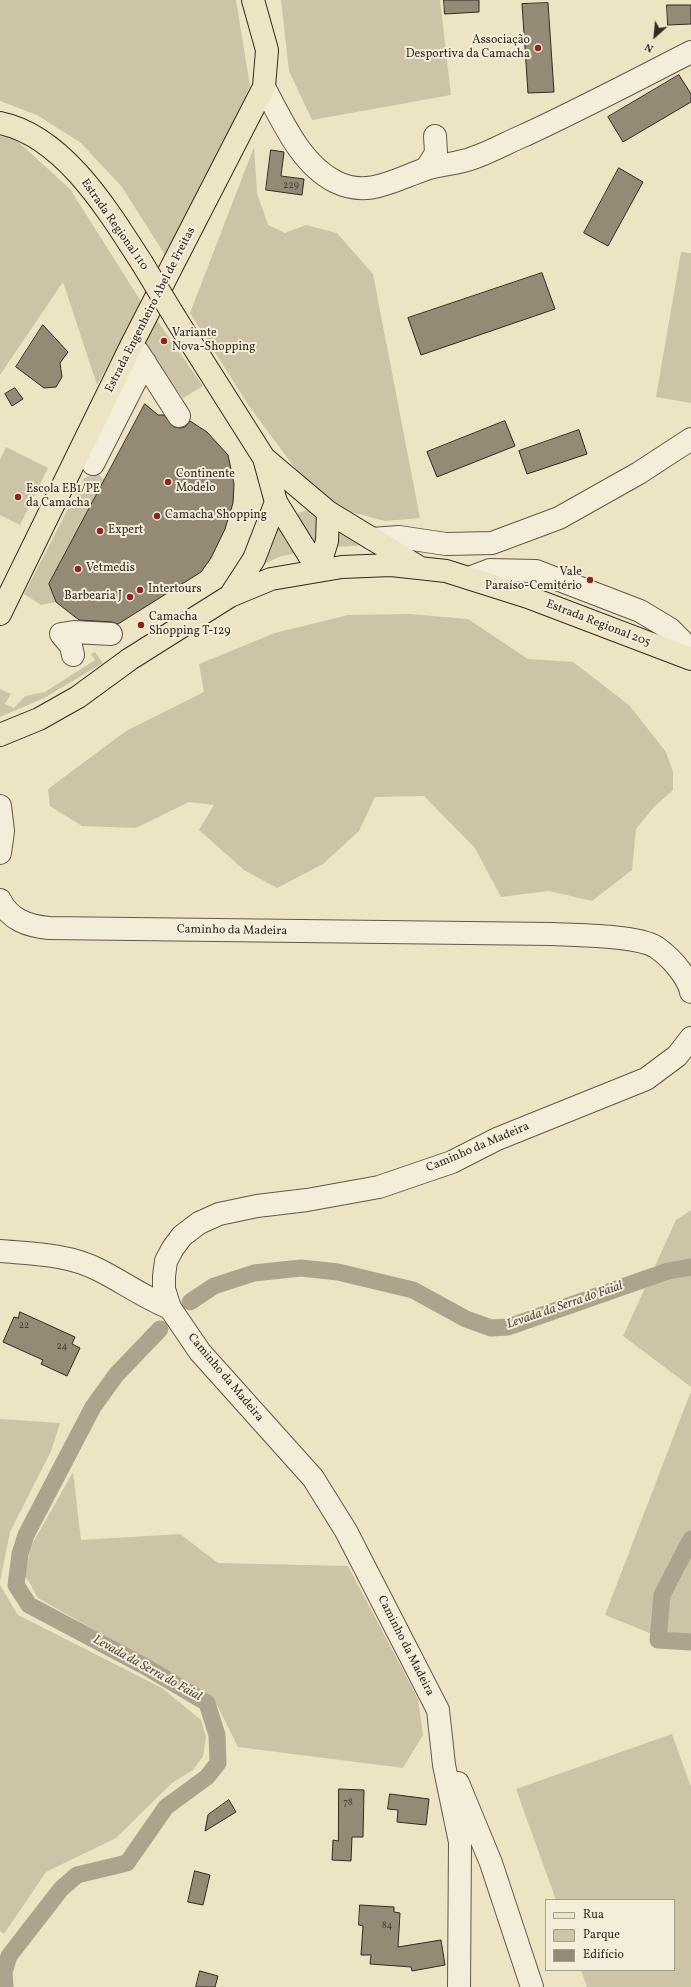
<!DOCTYPE html>
<html>
<head>
<meta charset="utf-8">
<style>
  body { margin:0 }
  #map { position:relative; width:691px; height:1987px; overflow:hidden; background:#ede4c4; font-family:Vollkorn,serif }
  canvas { display:block }
  .legend { position:absolute; left:545px; top:1899px; width:130px; height:72px; box-sizing:border-box; background:#f3edd9; border:1px solid #a69f8f; margin:0; padding:5px 7px; list-style:none; font-size:12px; color:#332921 }
  .legend li { display:flex; align-items:center; gap:8px; height:20px }
  .legend b { width:20px; border:1px solid #a69f8f }
  .north { position:absolute; left:635px; top:16px; width:40px; height:40px; -webkit-text-stroke:3px #f3edd9; paint-order:stroke; rotate:207deg; font-size:11px; font-weight:700; line-height:16px; text-align:center; color:#332921 }
  .north::after { content:''; display:block; margin:auto; width:14px; height:18px; background:#332921; clip-path:polygon(50% 0,100% 100%,50% 72%,0 100%) }
</style>
</head>
<body>
<div id="map">
<canvas width="691" height="1987"></canvas>
<ul class="legend">
<li><b style="height:5px;background:#ede4c4"></b>Rua</li>
<li><b style="height:11px;background:#cdc4a8"></b>Parque</li>
<li><b style="height:11px;background:#948a76"></b>Edifício</li>
</ul>
<div class="north">N</div>
</div>
<script>
const c = document.querySelector('canvas').getContext('2d');
c.lineJoin = 'round';
function fill(path, color) {
  c.fillStyle = color;
  c.fill(path, 'evenodd');
}
function stroke(path, color, width, dash) {
  c.strokeStyle = color;
  c.lineWidth = width;
  c.lineCap = dash ? 'butt' : 'round';
  c.setLineDash(dash || []);
  c.stroke(path);
}
function label(font, color, halo, rows, align = 'center') {
  c.font = font + ' Vollkorn,serif';
  c.lineWidth = 4;
  c.setLineDash([]);
  c.textBaseline = 'middle';
  c.strokeStyle = halo;
  c.fillStyle = color;
  for (const [text, x, y, turn = 0] of rows) {
    c.save();
    c.translate(x, y);
    c.rotate((+turn || 0) * Math.PI / 180);
    c.textAlign = isNaN(turn) ? turn : align;
    if (halo) c.strokeText(text, 0, 0);
    c.fillText(text, 0, 0);
    c.restore();
  }
}
fill(new Path2D(`
  M0,0H236L250,86L170,263L122,187L81,143L37,115L0,101Z
  M281,0H440L451,95L312,120L289,71Z
  M0,136L14,138L70,189L142,303L97,385L63,282L0,375Z
  M254,147L257,193L268,225L285,233L306,225L337,233L373,274L420,518L385,521L340,509L309,487L249,406L190,313Z
  M681,252L691,253V403L656,397Z
  M154,316L203,386L183,398L140,344Z
  M6,447L48,468L20,525L0,515V460Z
  M98,474L105,480L49,584L56,602L41,605L24,594L84,478Z
  M307,510C323,517 319,533 318,547L308,540L296,518L298,513Z
  M276,524L285,540L296,553L279,557L262,565Z
  M338,527L367,545L338,547Z
  M409,614L468,619L528,659L573,662L629,705L666,752L673,772V790L654,807L636,829L632,870L592,901L549,891L501,897L475,848L424,796L375,797L359,831L323,864L277,888L244,870L199,830L214,805L189,802L136,828L82,826L50,806L48,789L126,731L204,692L199,664L275,633L348,615Z
  M95,652L103,663L44,698L0,717V689L11,694L5,704L14,708L25,696L45,692L95,660L91,654Z
  M691,1210V1387L623,1336L676,1220Z
  M691,1391V1650L605,1615Z
  M0,1419L60,1423L51,1451L10,1532L0,1582Z
  M73,1472L81,1540L180,1534L218,1563L348,1566L418,1699L423,1735L403,1768L238,1747L213,1697L38,1598L25,1575L31,1546Z
  M0,1585L18,1615L162,1688L201,1720L206,1737L203,1756L193,1770L172,1783L116,1838L46,1872L4,1934L0,1931Z
  M672,1734L691,1787V1987H587L581,1970H674V1900H556L516,1789Z`), '#cdc4a8');
stroke(new Path2D(`
  M190,1302L214,1286L254,1273L301,1268L338,1272L413,1290L466,1319L491,1328L508,1327L668,1271L691,1267
  M691,1539L662,1595L658,1640L691,1642
  M5,1987L4,1972L9,1956L61,1889L77,1875L127,1863L166,1807L207,1777L218,1763L217,1735L207,1703L146,1667L29,1605L16,1585L20,1554L26,1535L93,1407L116,1375L160,1329`), '#aea48d', 17);
const building = new Path2D(`
  M444,0H479V12L445,14Z
  M548,3L554,92L528,93L522,4Z
  M667,5H691V24L668,25Z
  M679,75L691,94V102L623,142L608,117Z
  M271,150L284,152L281,176L304,179L302,195L266,190Z
  M619,168L643,182L608,246L584,233Z
  M542,273L555,309L421,355L408,318Z
  M43,325L68,352L60,363L62,377L56,387L44,388L16,367Z
  M15,388L23,399L12,406L5,394Z
  M145,404L158,415H164L174,427L180,428L185,427L190,421L207,432L228,455L234,484L233,503L225,529L211,558L201,572L118,624L112,622L79,620L56,602L49,584Z
  M505,421L515,446L437,477L427,452Z
  M579,430L587,454L527,474L519,451Z
  M20,1312L75,1337L72,1344L80,1348L67,1376L41,1364L43,1360L3,1342L14,1317L18,1318Z
  M339,1789L364,1790L363,1837H352L351,1861L332,1860L333,1840L338,1841Z
  M390,1794L429,1799L426,1825L397,1822L398,1810L388,1809Z
  M229,1800L236,1812L205,1831L208,1815Z
  M195,1871L210,1875L203,1905L188,1902Z
  M360,1905L394,1907V1912L400,1913L398,1947L441,1940L445,1965L412,1971L411,1967L370,1964L371,1955H361L363,1926L359,1925Z
  M200,1971L218,1976L215,1987H196Z`);
fill(building, '#948a76');
stroke(building, '#332921', 1);
const minor = new Path2D(`
  M264,87C282,120 300,164 336,182C368,198 396,179 426,169C441,164 458,164 473,158C491,152 508,142 525,135C581,109 636,80 691,52
  M426,169L436,153L435,136
  M138,352L179,416
  M93,464L145,362
  M372,539L399,537L446,544L492,543L559,518L639,473L691,439
  M469,578L490,570L536,571L640,611L670,629L691,650
  M73,655L71,646L61,634L74,632L111,634
  M0,806L3,831L0,853
  M0,900C10,920 28,926 49,928L552,934C576,935 637,935 656,947C666,954 675,963 682,973C686,979 690,985 691,992
  M0,1251C34,1254 68,1254 99,1270C123,1282 145,1298 170,1308
  M458,1783L491,1863L532,1987
  M459,1987L460,1842L444,1765L438,1710L346,1531L313,1478L200,1352L170,1308L164,1289V1276L166,1261L173,1248L182,1236L199,1223L219,1214L257,1206L307,1200L379,1187L452,1162L497,1139L646,1079L677,1056L691,1038`);
const major = new Path2D(`
  M0,123C64,136 109,212 142,263
  M176,319L264,458L276,502L318,570
  M264,458L328,512L417,566
  M318,570L327,541L328,512
  M230,596L254,559L276,502
  M0,614L132,344L264,87L267,50L253,0
  M0,735L39,719L78,697L130,659L230,596L271,579L342,567L391,565L446,571L528,597L691,659`);
stroke(minor, '#62584a', 24);
stroke(major, '#332921', 24);
stroke(minor, '#f3edd9', 22);
stroke(major, '#ede4c4', 22);
const majorBridge = new Path2D(`
  M142,263L176,319`);
stroke(majorBridge, '#332921', 24, []);
stroke(majorBridge, '#ede4c4', 22);
for (const [x, y, r, color] of [
  [538,48,4,"#8f2418"],
  [164,341,4,"#8f2418"],
  [168,482,4,"#8f2418"],
  [18,497,4,"#8f2418"],
  [157,516,4,"#8f2418"],
  [100,531,4,"#8f2418"],
  [78,569,4,"#8f2418"],
  [590,580,4,"#8f2418"],
  [140,590,4,"#8f2418"],
  [130,597,4,"#8f2418"],
  [141,625,4,"#8f2418"]
]) {
  const dot = new Path2D();
  dot.arc(x, y, r, 0, 2 * Math.PI);
  c.fillStyle = color;
  c.fill(dot);
  stroke(dot, '#f3edd9', 1.5);
}
label('10px', '#4b4136', null, [
  ["229",291,186],
  ["22",24,1326],
  ["24",62,1347],
  ["78",348,1803],
  ["84",387,1926]
]);
label('12px', '#332921', '#f3edd9', [
  ["Associação",530,41,"right"],
  ["Desportiva da Camacha",530,55,"right"],
  ["Variante",172,334],
  ["Nova-Shopping",172,348],
  ["Continente",176,475],
  ["Modelo",176,489],
  ["Escola EB1/PE",26,490],
  ["da Camacha",26,504],
  ["Camacha Shopping",165,516],
  ["Expert",108,531],
  ["Vetmedis",86,569],
  ["Vale",582,573,"right"],
  ["Paraíso-Cemitério",582,587,"right"],
  ["Intertours",148,590],
  ["Barbearia J",122,597,"right"],
  ["Camacha",149,618],
  ["Shopping T-129",149,632]
], 'left');
label('12px', '#332921', '#f3edd9', [
  ["Estrada Regional 110",114,225,55],
  ["Estrada Engenheiro Abel de Freitas",151,310,-63],
  ["Estrada Regional 205",598,624,21],
  ["Caminho da Madeira",232,931,1],
  ["Caminho da Madeira",478,1148,-23],
  ["Caminho da Madeira",225,1378,50],
  ["Caminho da Madeira",405,1646,63]
]);
label('italic 13px', '#584e41', '#f3edd9', [
  ["Levada da Serra do Faial",565,1306,-19],
  ["Levada da Serra do Faial",147,1669,29]
]);
</script>
</body>
</html>
